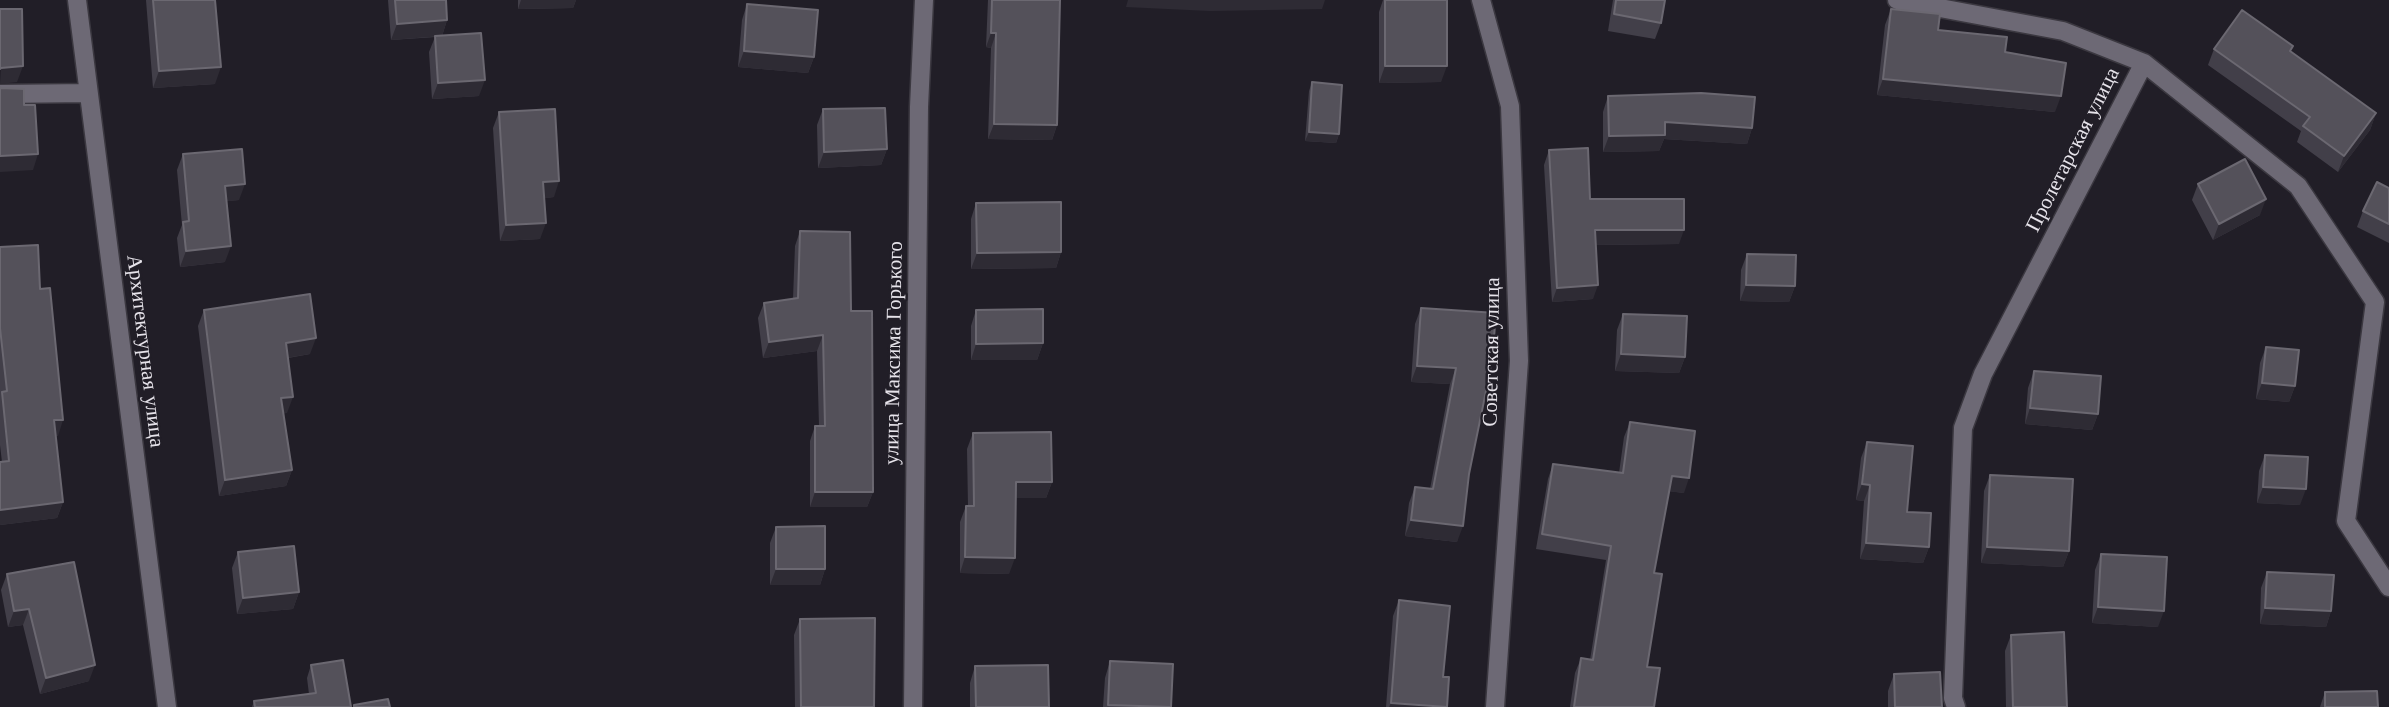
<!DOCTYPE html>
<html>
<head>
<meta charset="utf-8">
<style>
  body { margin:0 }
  canvas { display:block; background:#211e27 }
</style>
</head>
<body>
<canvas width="2389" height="707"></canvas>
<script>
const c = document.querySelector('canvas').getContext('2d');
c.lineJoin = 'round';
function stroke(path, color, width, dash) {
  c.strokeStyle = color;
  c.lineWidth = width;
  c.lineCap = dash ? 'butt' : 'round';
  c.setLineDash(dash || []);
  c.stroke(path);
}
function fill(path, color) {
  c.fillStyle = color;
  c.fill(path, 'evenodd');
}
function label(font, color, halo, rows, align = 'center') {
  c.font = font + ' "Libre Baskerville",serif';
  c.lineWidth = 5;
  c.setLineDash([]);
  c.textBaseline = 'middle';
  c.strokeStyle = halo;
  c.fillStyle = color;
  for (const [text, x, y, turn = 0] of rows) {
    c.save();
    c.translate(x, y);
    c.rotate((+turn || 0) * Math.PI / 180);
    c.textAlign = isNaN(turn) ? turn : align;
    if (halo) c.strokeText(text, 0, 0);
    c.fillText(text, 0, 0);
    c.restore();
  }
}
const street = new Path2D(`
  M77,0L167,707
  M1481,0L1510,106L1519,361L1495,707
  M1897,0L2063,31L2144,63L2298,186L2375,302L2346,521L2389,587
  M0,94L88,93
  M913,707L919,107L924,0
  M1956,707L1953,698L1963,428L1983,374L2144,63`);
stroke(street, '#3b3840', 21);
stroke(street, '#6d6975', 18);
fill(new Path2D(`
  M146,0H215V84L153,88Z
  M388,0H446L447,20L442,36L479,96L432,99L429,52L435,37L391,40Z
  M518,0H576L573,8L518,9Z
  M988,0H1060L1057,125L1052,140L988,139L991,48L986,47Z
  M1383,0H1447L1441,82L1379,83V12Z
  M1613,0H1665L1661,23L1655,39L1608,31Z
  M747,4L814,57L808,73L738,67L742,20Z
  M1891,9L1938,30L2005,52L2055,112L1877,95L1885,25Z
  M2214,49L2291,52L2376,113L2370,130L2338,172L2297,142L2301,131L2208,65Z
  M1312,82L1339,134L1336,143L1305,141L1309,91Z
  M1608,96L1752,128L1747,144L1664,139L1659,151L1603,152V112Z
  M823,109L887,149L881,165L818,168L817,125Z
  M499,112L554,197L544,198L540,239L500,241L493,128Z
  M1549,150L1590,199L1679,244L1596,245L1593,299L1552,302L1544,165Z
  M183,154L239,200L227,201L225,262L180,267L177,238L182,225L177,170Z
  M2198,184L2260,215L2213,240L2192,200Z
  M2389,188V243L2357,227L2363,211Z
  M976,203L1061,252L1056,268L971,269V219Z
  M800,231L851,311L873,492L867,507H810V441L815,426H819L817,351L763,358L758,318L764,303L793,299L795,246Z
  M0,247L58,436H56L63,502L57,518L0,525V462H2L0,445Z
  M1747,254L1795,286L1789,302L1740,301L1741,270Z
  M1421,308L1496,313L1457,542L1405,536L1409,503L1415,487L1430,489L1450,384L1411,382L1415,324Z
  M204,310L310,354L288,358L287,413H283L292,470L286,486L219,496L198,326Z
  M976,310L1043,343L1037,360H971V326Z
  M1623,314L1685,357L1679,373L1615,371L1617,330Z
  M2266,347L2295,386L2289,402L2256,399L2260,363Z
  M2034,371L2098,414L2092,430L2025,424L2028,388Z
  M1630,422L1684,493L1669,491L1654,573L1647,667L1654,707H1570L1575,673L1581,658L1590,660L1606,560L1536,549L1548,479L1553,464L1619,473L1624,437Z
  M973,433L1052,482L1046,498H1016L1009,574L960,573V522L966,506H968L967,449Z
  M1867,442L1907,512L1929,547L1923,563L1860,559L1864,501L1856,500L1861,458Z
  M2265,455L2300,505L2257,503L2259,471Z
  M1990,475L2069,551L2063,567L1981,563L1984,491Z
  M776,527L825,569L820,585H770V543Z
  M238,552L299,592L293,609L237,614L232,568Z
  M2101,554L2158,627L2092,623L2095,570Z
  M2267,572L2331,611L2326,627L2260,624L2261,588Z
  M7,574L89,681L40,694L23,625L8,627L1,590Z
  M1399,600L1443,677L1447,707H1386L1393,616Z
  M800,619L874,707H795L794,635Z
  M2011,635L2067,707H2006L2005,651Z
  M1110,661L1171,707H1103L1105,678Z
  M311,665L351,707H252L254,701L309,694L307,678Z
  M975,666L1049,707H970V683Z
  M1894,674L1942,707H1888V691Z
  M2325,692L2378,707H2320Z`), '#423f49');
fill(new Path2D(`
  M521,0H576L573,8L518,9Z
  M1128,0H1325L1322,9L1210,11L1126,7Z
  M447,20L442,36L391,40L397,24Z
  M991,33H996L991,48L986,47Z
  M744,51L814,57L808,73L738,67Z
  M23,66L17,82L0,84L1,68Z
  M1385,66H1447L1441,82L1379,83Z
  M221,67L215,84L153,88L159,71Z
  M1883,79L2061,96L2055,112L1877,95Z
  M485,80L479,96L432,99L438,83Z
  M2376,113L2370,130L2338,172L2344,156Z
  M1665,122L1752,128L1747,144L1664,139L1659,151L1603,152L1609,136Z
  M994,124L1057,125L1052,140L988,139Z
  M1309,132L1339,134L1336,143L1305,141Z
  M887,149L881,165L818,168L824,152Z
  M38,154L33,170L0,172V156Z
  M559,181L554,197L537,199L543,182Z
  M245,184L239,200L219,202L225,186Z
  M2266,199L2260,215L2213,240L2219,224Z
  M546,223L540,239L500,241L506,225Z
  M1595,230H1684L1679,244L1590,245Z
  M231,246L225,262L180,267L186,251Z
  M1061,252L1056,268L971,269L977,253Z
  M1598,285L1593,299L1552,302L1557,288Z
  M1746,285L1795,286L1789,302L1740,301Z
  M823,335L817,351L763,358L769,342Z
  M316,338L310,354L280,359L286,343Z
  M1043,343L1037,360H971L976,344Z
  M1621,354L1685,357L1679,373L1615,371Z
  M1417,366L1456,368L1450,384L1411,382Z
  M2262,383L2295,386L2289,402L2256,399Z
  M293,397L287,413L275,415L281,398Z
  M2030,408L2098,414L2092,430L2025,424Z
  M54,420H63L58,436L49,437Z
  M292,470L286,486L219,496L225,480Z
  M1672,476L1689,478L1684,493L1666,491Z
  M1016,482H1052L1046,498H1010Z
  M1862,484L1870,485L1864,501L1856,500Z
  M2263,487L2306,489L2300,505L2257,503Z
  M815,492H873L867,507H810Z
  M63,502L57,518L0,525V510Z
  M1411,520L1463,526L1457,542L1405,536Z
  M1866,543L1929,547L1923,563L1860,559Z
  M1987,547L2069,551L2063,567L1981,563Z
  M965,557L1015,558L1009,574L960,573Z
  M776,569H825L820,585H770Z
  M299,592L293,609L237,614L243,598Z
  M2098,607L2164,611L2158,627L2092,623Z
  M2265,608L2331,611L2326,627L2260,624Z
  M29,609L23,625L8,627L14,611Z
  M95,665L89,681L40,694L46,678Z
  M1391,703L1447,707H1389Z`), '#2e2b34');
const building = new Path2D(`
  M153,0H215L221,67L159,71Z
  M395,0H446L447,20L397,24Z
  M992,0H1060L1057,125L994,124L996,33H991Z
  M1385,0H1447V66H1385Z
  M1616,0H1665L1661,23L1614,14Z
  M747,4L818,10L814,57L744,51Z
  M0,9H22L23,66L1,68L0,69Z
  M1891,9L1940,14L1938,30L2007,37L2005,52L2066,63L2061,96L1883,79Z
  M2242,10L2293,46L2290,51L2376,113L2344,156L2303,126L2310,117L2214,49Z
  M481,33L485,80L438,83L435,36Z
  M1312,82L1342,85L1339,134L1309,132Z
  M0,87L1,88L24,89V105H35L38,154L0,156Z
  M1701,93L1755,97L1752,128L1665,122V135L1609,136L1608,96Z
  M885,108L887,149L824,152L823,109Z
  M555,109L559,181L543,182L546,223L506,225L499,112Z
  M1588,148L1590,199H1684V230H1595L1598,285L1557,288L1549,150Z
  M242,149L245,184L225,186L231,246L186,251L183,222L189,221L183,154Z
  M2245,159L2266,199L2219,224L2198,184Z
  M2377,182L2389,188V224L2363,211Z
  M1061,202V252L977,253L976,203Z
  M800,231L850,232L851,311H872L873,492H815V426H825L823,335L769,342L764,303L798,298Z
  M38,245L40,289L50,288L63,420H54L63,502L0,510V462L9,461L2,392L7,391L0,328V247Z
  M1747,254L1796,255L1795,286L1746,285Z
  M310,294L316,338L286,343L293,397L281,398L292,470L225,480L204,310Z
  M1421,308L1496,313L1492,362L1469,474L1463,526L1411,520L1415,487L1433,489L1456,368L1417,366Z
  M1043,309V343L976,344V310Z
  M1623,314L1687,316L1685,357L1621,354Z
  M2266,347L2299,350L2295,386L2262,383Z
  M2034,371L2101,376L2098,414L2030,408Z
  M1630,422L1695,431L1689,478L1672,476L1654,573L1662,574L1647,667L1660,668L1654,707H1574L1581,658L1593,660L1611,546L1542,534L1553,464L1623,473Z
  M1051,432L1052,482H1016L1015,558L965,557L966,506H974L973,433Z
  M1867,442L1913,446L1907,512L1931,513L1929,547L1866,543L1870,485L1862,484Z
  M2265,455L2308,457L2306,489L2263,487Z
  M1990,475L2073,479L2069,551L1987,547Z
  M825,526V569H776V527Z
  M294,546L299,592L243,598L238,552Z
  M2101,554L2167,557L2164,611L2098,607Z
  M74,562L95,665L46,678L29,609L14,611L7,574Z
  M2267,572L2334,575L2331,611L2265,608Z
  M1399,600L1450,606L1443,677H1449L1447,707L1391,703Z
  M875,618L874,707H801L800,619Z
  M2064,632L2067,707H2013L2011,635Z
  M343,660L351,707H255L254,701L316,693L311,665Z
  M1110,661L1173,664L1171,707L1108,705Z
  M1048,665L1049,707H976L975,666Z
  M1940,672L1942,707H1895L1894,674Z
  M2377,691L2378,707H2325V692Z
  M388,699L390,707H354V705Z`);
fill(building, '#54515a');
stroke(building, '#6b6871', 2);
label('21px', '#e6e3ea', '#211e27', [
  ["Пролетарская улица",2073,150,-63],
  ["Архитектурная улица",145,351,83],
  ["Советская улица",1492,352,-89],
  ["улица Максима Горького",894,353,-89]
]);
</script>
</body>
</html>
